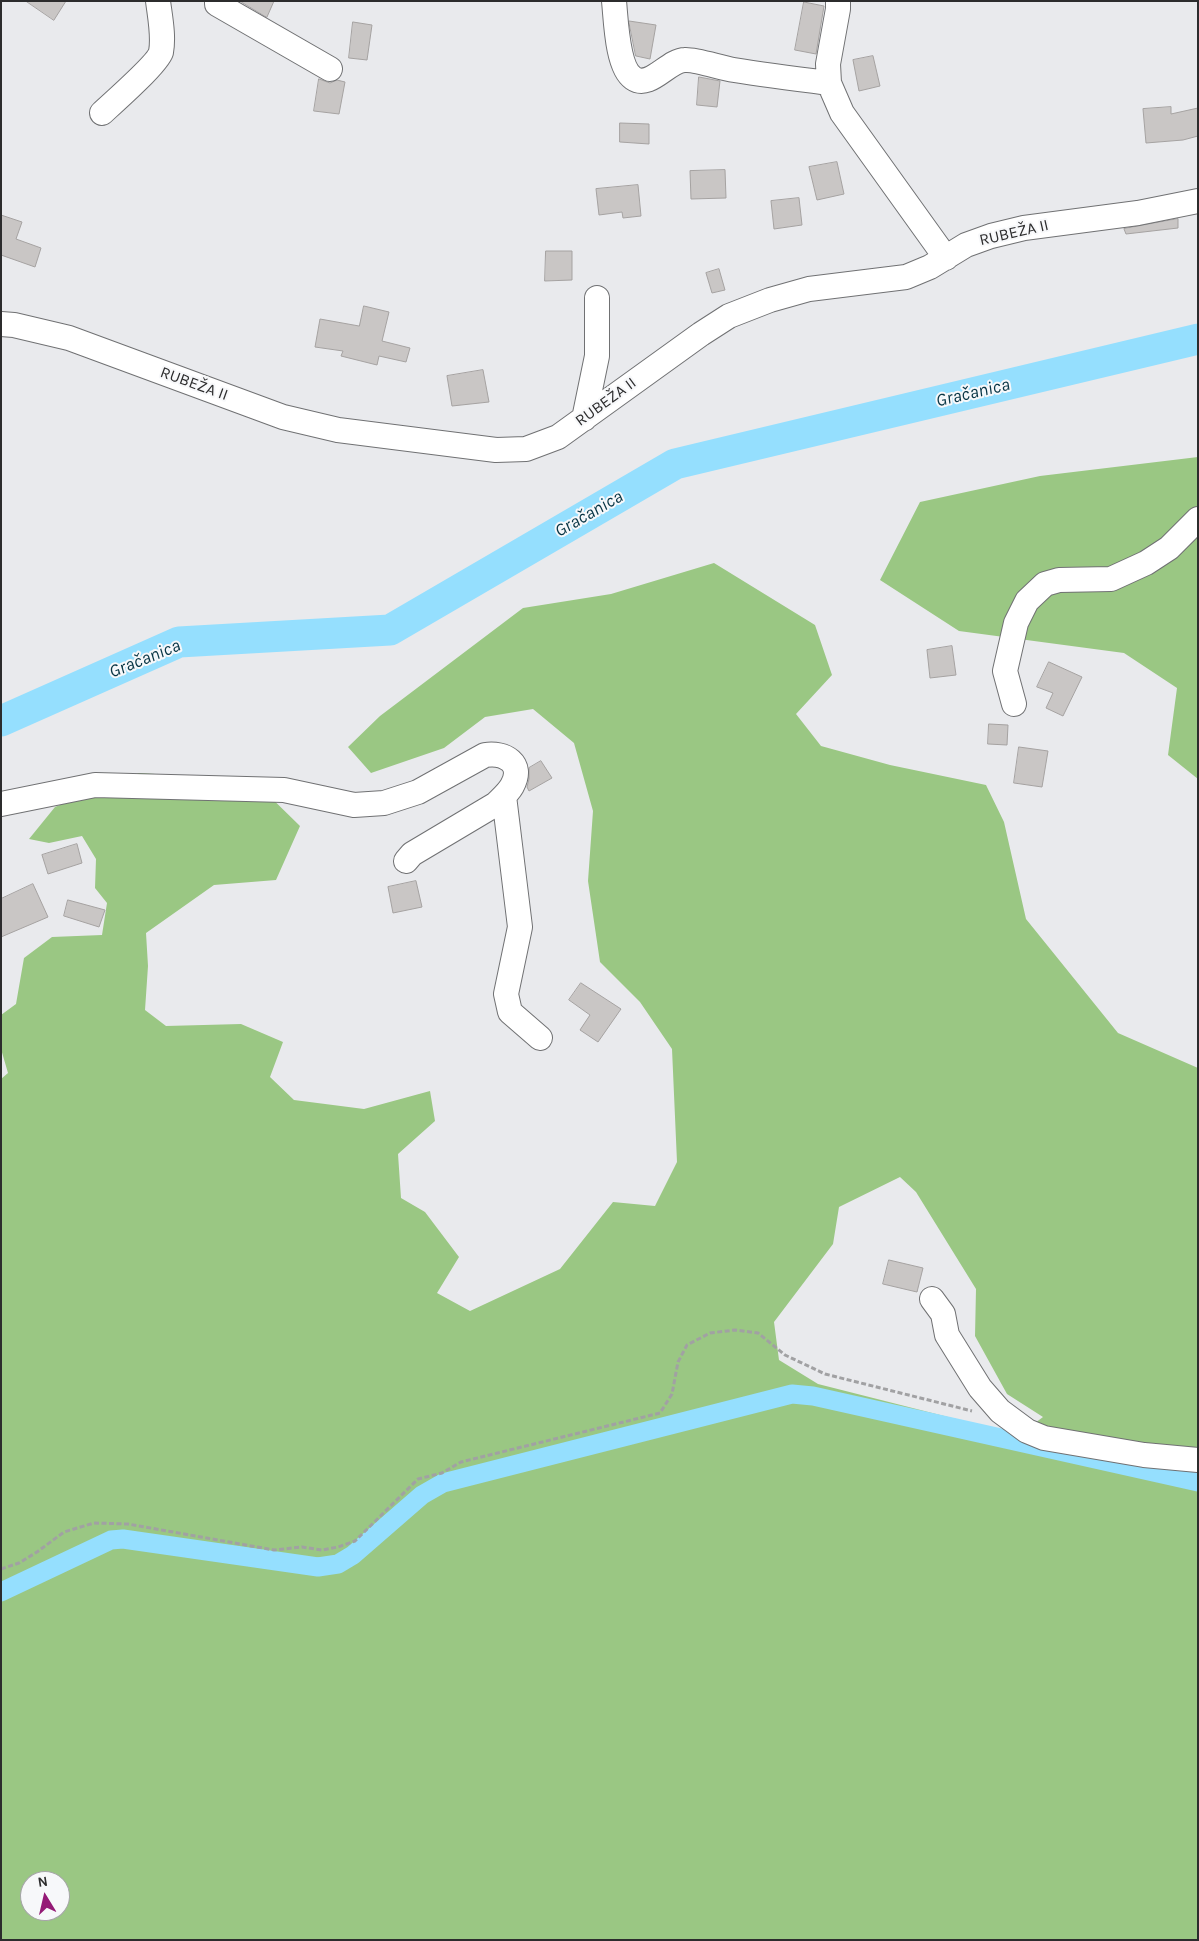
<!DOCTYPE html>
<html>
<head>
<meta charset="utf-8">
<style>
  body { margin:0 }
  #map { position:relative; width:1199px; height:1941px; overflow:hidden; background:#e9eaed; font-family:Karla,sans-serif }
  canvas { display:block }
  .frame { position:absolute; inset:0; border:2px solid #2c2c2d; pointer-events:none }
  .north { position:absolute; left:20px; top:1871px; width:50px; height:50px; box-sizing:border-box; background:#f7f8fa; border:1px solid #a6a6a8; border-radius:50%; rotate:351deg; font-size:14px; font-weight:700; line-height:20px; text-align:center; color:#2c2c2d }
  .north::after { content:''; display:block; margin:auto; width:18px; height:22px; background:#941a76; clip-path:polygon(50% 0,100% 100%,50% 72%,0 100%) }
</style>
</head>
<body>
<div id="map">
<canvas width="1199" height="1941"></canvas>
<div class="frame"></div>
<div class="north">N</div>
</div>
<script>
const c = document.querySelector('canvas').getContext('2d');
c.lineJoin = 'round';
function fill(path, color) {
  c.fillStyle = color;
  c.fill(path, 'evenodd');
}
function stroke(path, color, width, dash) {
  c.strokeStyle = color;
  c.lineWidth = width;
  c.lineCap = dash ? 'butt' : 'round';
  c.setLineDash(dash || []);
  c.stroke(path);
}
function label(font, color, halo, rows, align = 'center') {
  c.font = font + ' Karla,sans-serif';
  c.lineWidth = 4;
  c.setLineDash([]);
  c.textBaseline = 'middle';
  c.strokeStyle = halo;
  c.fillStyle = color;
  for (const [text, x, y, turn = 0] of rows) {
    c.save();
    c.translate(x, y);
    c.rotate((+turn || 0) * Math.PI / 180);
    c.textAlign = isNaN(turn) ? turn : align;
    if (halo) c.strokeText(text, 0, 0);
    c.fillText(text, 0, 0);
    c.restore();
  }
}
fill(new Path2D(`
  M1198,457V779L1168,755L1177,688L1124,653L959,631L880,580L920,502L1040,476Z
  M714,563L815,625L832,675L796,714L821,746L890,765L986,785L1004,822L1026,919L1118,1033L1198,1068V1940H1V1079L8,1073L1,1049V1015L16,1004L24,958L52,937L102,935L107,903L95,888L96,859L82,836L49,843L29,839L55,807L139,773L253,780L300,826L276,880L214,885L146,933L148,966L145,1010L166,1026L241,1024L283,1042L270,1077L294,1100L364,1109L430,1091L435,1121L398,1154L401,1198L425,1212L459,1257L437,1293L470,1311L560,1269L613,1202L655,1206L677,1162L672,1049L640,1002L600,962L588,881L593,811L574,743L533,709L485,717L444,748L371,773L348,747L380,716L523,608L611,594ZM900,1177L916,1192L976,1289L975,1336L1007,1394L1043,1417L1019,1435L818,1384L779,1360L774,1322L833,1244L839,1207ZM30,1881H60V1911H30Z`), '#9ac783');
stroke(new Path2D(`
  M1,1592L111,1540L123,1539L318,1567L338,1564L353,1555L422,1495L443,1483L792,1394L813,1396L1198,1482`), '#95dffe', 19);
stroke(new Path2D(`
  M1,721L179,642L390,630L675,464L1198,339`), '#95dffe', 31);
const building = new Path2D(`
  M26,1H66L54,20Z
  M240,1H274L267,17Z
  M804,2L824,6L816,54L795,50Z
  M629,21L656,25L650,59L636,56Z
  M353,22L372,25L367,60L349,58Z
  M873,56L880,86L859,91L853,60Z
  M699,77L720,81L717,107L697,105Z
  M319,79L330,83L337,80L345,82L339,114L314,111Z
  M1171,107V114L1198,108V136L1183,140L1146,143L1143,109Z
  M620,123L649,124V144L620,142Z
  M837,162L844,194L817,200L809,167Z
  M725,170L726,198L691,199L690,171Z
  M638,185L641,216L623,218L622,212L599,215L596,189Z
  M799,198L802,225L774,229L771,201Z
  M1,215L22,222L16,239L41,248L35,267L1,255Z
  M1178,219V228L1126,234L1124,229Z
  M546,251H572V280L545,281Z
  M719,269L725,290L712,293L706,273Z
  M364,306L389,312L382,341L410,348L406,362L379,356L377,365L341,356L343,351L315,347L320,319L359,326Z
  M483,370L489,402L452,406L447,376Z
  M952,646L956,675L930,678L927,650Z
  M1049,662L1082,677L1063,716L1046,708L1053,693L1037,687Z
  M989,724L1008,725L1007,745L988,744Z
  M1019,747L1048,751L1042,787L1014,783Z
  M541,761L552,778L529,791L527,787L529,779V768Z
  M77,844L82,863L48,874L42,855Z
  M416,881L422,907L393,913L388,887Z
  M33,884L48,917L1,937V899Z
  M68,900L105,910L99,927L64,916Z
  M581,983L621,1009L598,1042L580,1030L590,1015L569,1000Z
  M889,1260L923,1268L917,1292L883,1284Z`);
fill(building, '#c9c6c5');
stroke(building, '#a5a2a1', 1);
const minor = new Path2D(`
  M217,1V4L330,69
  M614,1C616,20 617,67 633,78C650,90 668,60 685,60C695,59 721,68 734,70C765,75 797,79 829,83
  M838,1V9L828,64L829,83L842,113L946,258
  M102,113C113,103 158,63 161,52C164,36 160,17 158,1
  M1,324L14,325L69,338L283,417L338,430L496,450L526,449L558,437L701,334L729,316L770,300L809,289L906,277L930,267L966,245L991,236L1024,228L1138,213L1198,201
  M584,419L597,356V298
  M1014,704L1005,671L1016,623L1027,601L1045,584L1059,580L1111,579L1146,563L1169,548L1198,519
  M504,796L520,927L506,994L510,1012L540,1038
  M1,804L95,785L284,790L354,805L384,803L418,792L485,755C504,752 525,763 512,786C508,793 502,798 496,804L412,854L406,861
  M932,1299L943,1314L947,1335L980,1388L1000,1411L1027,1431L1044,1438L1144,1455L1198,1460`);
stroke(minor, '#707173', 26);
stroke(new Path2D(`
  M1,1569L19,1563L37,1552L64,1532L94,1523L128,1524L274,1550L302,1547L322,1550L338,1547L355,1541L418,1479L442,1473L461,1462L660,1413L672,1394L678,1362L687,1345L710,1333L735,1330L758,1333L785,1355L825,1374L972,1411`), '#a1a1a3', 3, [5, 2.5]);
stroke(minor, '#fff', 24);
label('16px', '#2c2c2d', '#f7f8fa', [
  ["RUBEŽA II",1014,233,-13],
  ["RUBEŽA II",194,384,20],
  ["RUBEŽA II",606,402,-36]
]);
label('italic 18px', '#073545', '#f7f8fa', [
  ["Gračanica",973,393,-13],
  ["Gračanica",589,514,-30],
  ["Gračanica",145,659,-22]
]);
</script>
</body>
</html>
